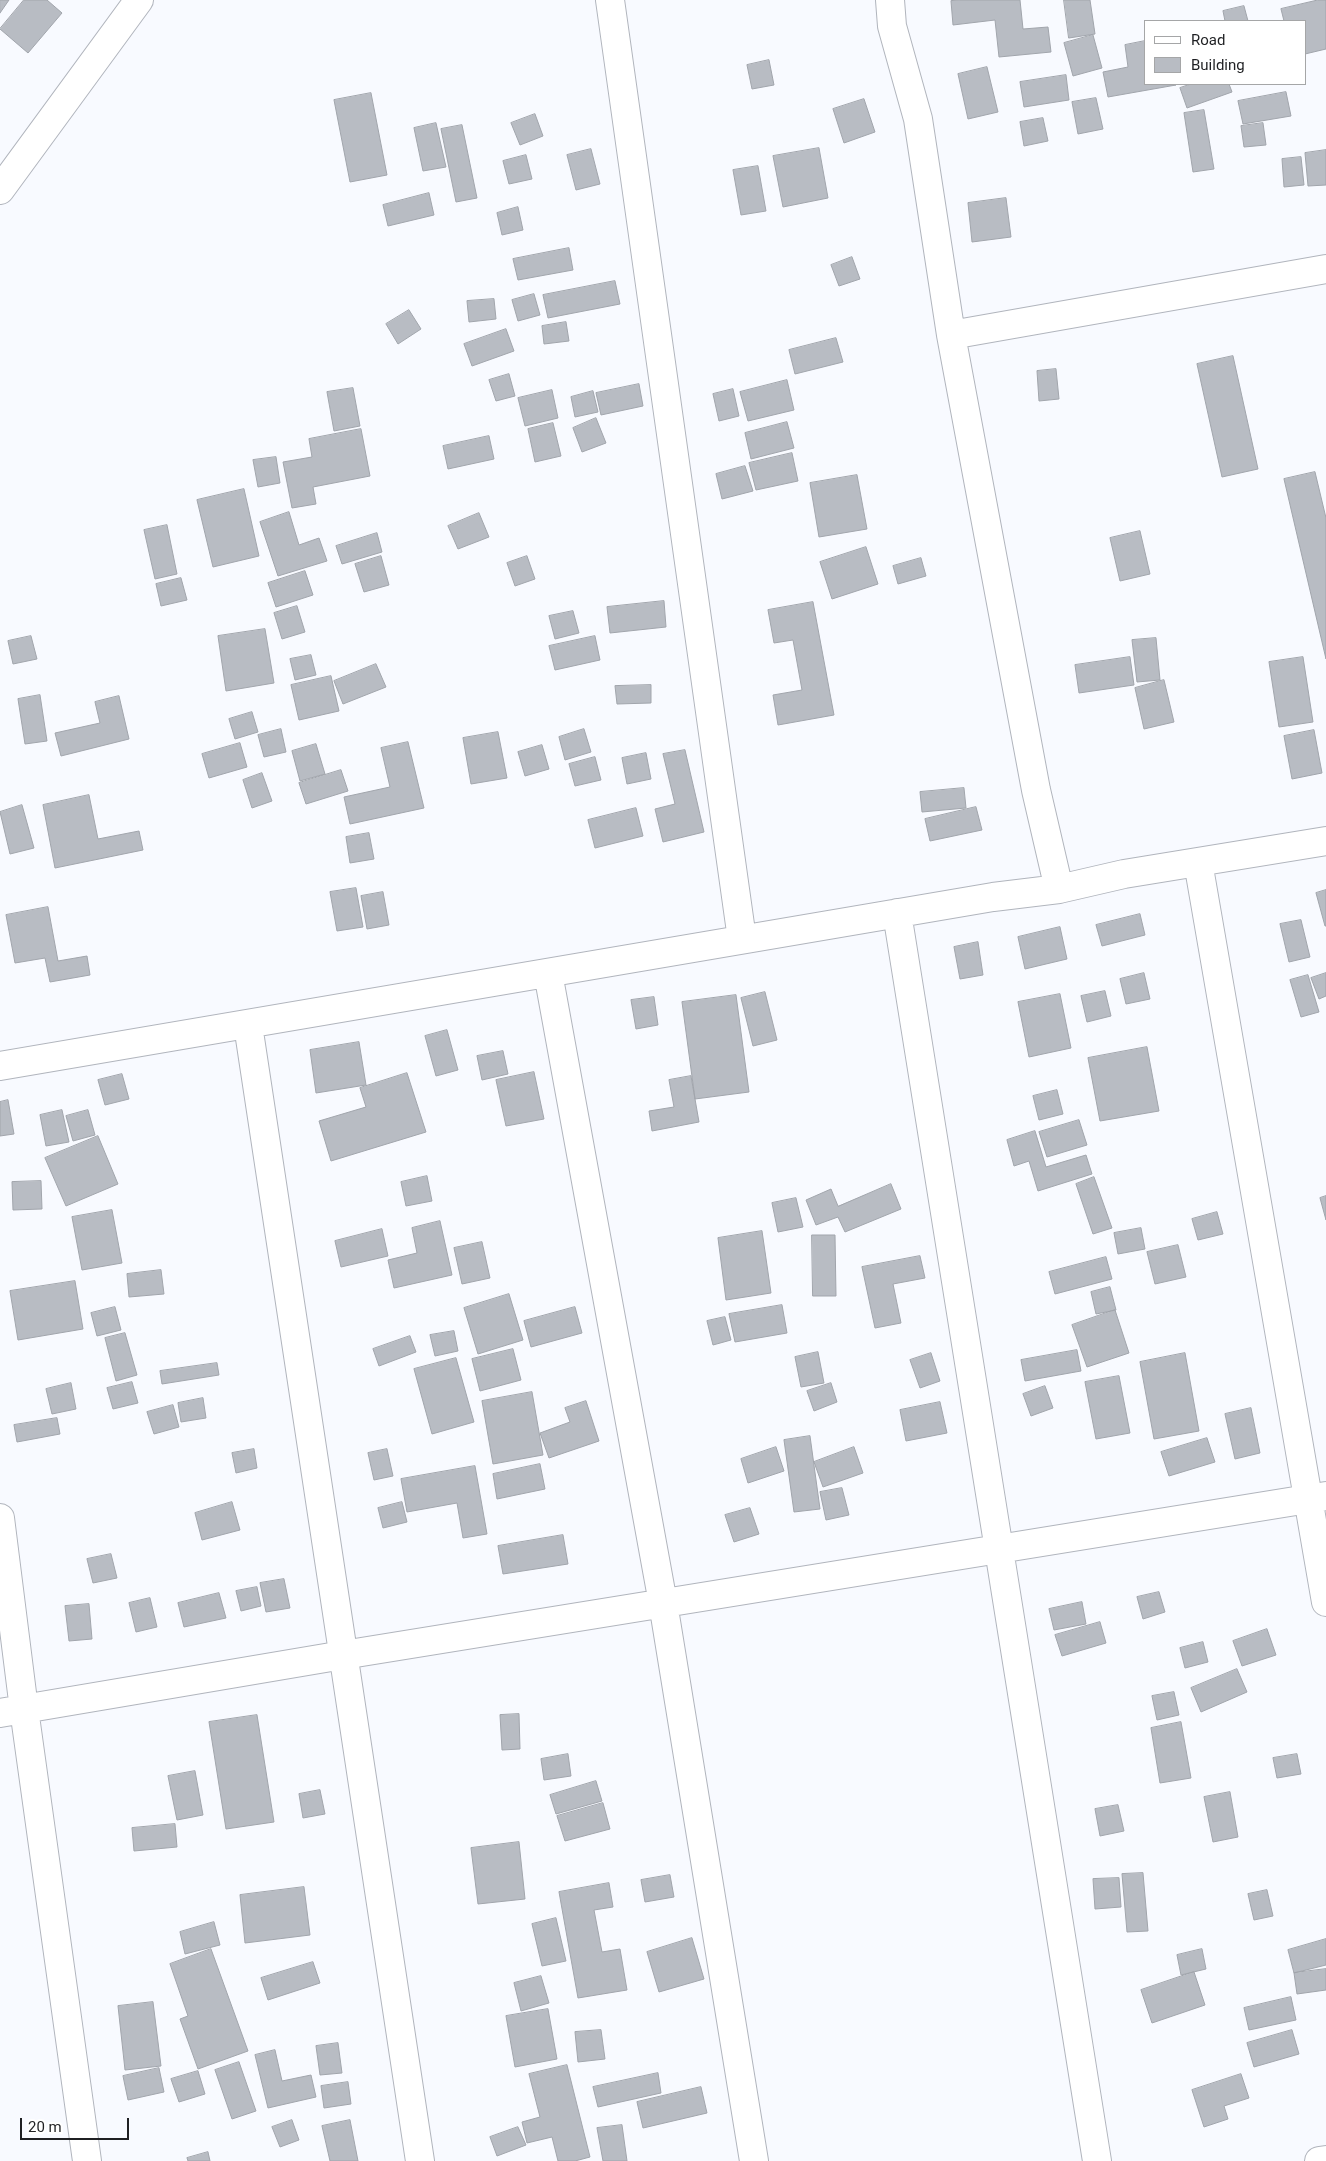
<!DOCTYPE html>
<html>
<head>
<meta charset="utf-8">
<style>
  body { margin:0 }
  #map { position:relative; width:1326px; height:2161px; overflow:hidden; background:#f8faff; font-family:Roboto,sans-serif }
  canvas { display:block }
  .legend { position:absolute; left:1144px; top:20px; width:162px; height:65px; box-sizing:border-box; background:#fff; border:1px solid #a5a6a7; margin:0; padding:6px 9px; list-style:none; font-size:15px; color:#1f2023 }
  .legend li { display:flex; align-items:center; gap:10px; height:25px }
  .legend b { width:25px; border:1px solid #a5a6a7 }
  .scale { position:absolute; left:20px; top:2118px; width:109px; height:22px; box-sizing:border-box; border:2px solid #1f2023; border-top:0; padding-left:6px; font-size:15px; line-height:18px; white-space:nowrap; color:#1f2023; -webkit-text-stroke:4px #fff; paint-order:stroke }
</style>
</head>
<body>
<div id="map">
<canvas width="1326" height="2161"></canvas>
<ul class="legend">
<li><b style="height:6px;background:#fff"></b>Road</li>
<li><b style="height:14px;background:#b8bcc3"></b>Building</li>
</ul>
<div class="scale">20 m</div>
</div>
<script>
const c = document.querySelector('canvas').getContext('2d');
c.lineJoin = 'round';
function fill(path, color) {
  c.fillStyle = color;
  c.fill(path, 'evenodd');
}
function stroke(path, color, width, dash) {
  c.strokeStyle = color;
  c.lineWidth = width;
  c.lineCap = dash ? 'butt' : 'round';
  c.setLineDash(dash || []);
  c.stroke(path);
}
const building = new Path2D(`
  M0,0H9L0,13Z
  M24,0H47L62,13L28,53L0,29Z
  M960,0H1020L1023,29L1048,27L1051,52L999,57L995,20L953,25L951,1Z
  M1064,0H1090L1095,34L1069,38Z
  M1318,0H1326V49L1305,54V21H1284L1281,9Z
  M1244,6L1248,21H1225L1223,11Z
  M1093,35L1102,68L1073,76L1064,43Z
  M1145,41V84L1176,85L1108,97L1103,72L1128,67L1125,45Z
  M769,60L774,85L752,89L747,65Z
  M987,67L998,112L968,119L958,74Z
  M1066,75L1069,100L1024,107L1020,82Z
  M1191,84H1229L1232,92L1187,108L1180,88Z
  M1286,92L1291,116L1243,124L1238,101Z
  M371,93L387,175L350,182L334,100Z
  M1096,98L1103,129L1078,134L1072,102Z
  M864,99L875,132L844,143L833,109Z
  M1204,110L1214,169L1193,172L1184,113Z
  M535,114L543,136L520,145L511,123Z
  M1043,118L1048,141L1024,146L1020,122Z
  M436,123L446,167L423,171L414,128Z
  M1263,123L1266,145L1244,147L1241,126Z
  M462,125L477,198L456,202L441,129Z
  M819,148L828,198L783,207L773,156Z
  M591,149L600,184L576,190L567,155Z
  M1326,150V185L1308,186L1305,153Z
  M526,155L532,179L509,184L503,161Z
  M1301,157L1304,185L1284,187L1282,159Z
  M758,166L766,211L741,215L733,170Z
  M429,193L434,215L388,226L383,205Z
  M1006,198L1011,237L972,242L968,203Z
  M518,207L523,230L502,235L497,213Z
  M569,248L573,270L518,280L513,259Z
  M852,257L860,279L839,286L831,265Z
  M615,281L620,304L548,318L543,295Z
  M534,294L540,315L518,321L512,300Z
  M494,299L496,319L469,322L467,301Z
  M409,310L421,329L398,344L386,324Z
  M566,322L569,341L544,344L542,326Z
  M506,329L514,351L472,366L464,344Z
  M836,338L843,362L795,374L789,350Z
  M1233,356L1258,469L1222,477L1197,364Z
  M1056,369L1059,399L1039,401L1037,371Z
  M509,374L515,396L496,401L489,380Z
  M787,380L794,410L748,421L740,392Z
  M639,384L643,406L601,415L596,393Z
  M353,388L360,426L334,431L327,392Z
  M733,389L739,416L719,421L713,394Z
  M552,390L558,418L525,426L518,398Z
  M593,391L598,412L575,417L571,397Z
  M596,418L606,443L582,452L573,428Z
  M787,422L794,448L751,459L745,433Z
  M553,423L561,456L535,462L528,429Z
  M361,429L370,476L313,487L316,504L292,508L283,462L312,457L309,439Z
  M489,436L494,459L448,469L443,446Z
  M792,453L798,481L756,490L749,463Z
  M276,457L280,483L258,487L253,460Z
  M745,466L753,491L722,499L716,474Z
  M1315,472L1326,518V659L1284,479Z
  M857,475L867,529L819,537L810,483Z
  M244,489L259,556L213,567L197,500Z
  M289,512L299,545L319,538L327,561L278,576L260,522Z
  M479,513L489,537L458,549L448,526Z
  M167,525L177,574L155,579L144,530Z
  M1140,531L1150,574L1120,581L1110,538Z
  M377,533L382,552L342,564L336,546Z
  M866,547L878,584L832,599L820,562Z
  M381,556L389,585L364,592L355,564Z
  M527,556L535,579L515,586L507,563Z
  M921,558L926,576L898,584L893,566Z
  M305,571L313,595L276,607L268,583Z
  M181,578L187,600L161,606L156,584Z
  M664,601L666,627L610,633L607,607Z
  M813,602L834,715L778,725L773,695L802,690L793,640L774,643L768,610Z
  M297,606L305,632L282,639L274,613Z
  M573,611L579,633L555,639L549,616Z
  M265,629L274,683L226,691L218,636Z
  M31,636L37,659L13,664L8,641Z
  M595,636L600,660L555,670L549,646Z
  M1156,638L1160,680L1137,682L1132,640Z
  M311,655L316,675L295,680L290,659Z
  M1130,657L1134,685L1079,693L1075,665Z
  M1303,657L1313,722L1279,727L1269,662Z
  M376,664L386,687L343,704L334,681Z
  M331,676L339,711L299,720L291,685Z
  M1164,680L1174,722L1144,729L1135,688Z
  M651,685V703L617,704L615,686Z
  M40,695L47,741L25,744L18,699Z
  M119,696L129,739L61,756L55,733L100,723L95,702Z
  M252,712L258,732L235,739L229,719Z
  M281,729L286,752L264,757L258,735Z
  M584,729L591,752L565,760L559,737Z
  M1314,730L1322,773L1292,779L1284,736Z
  M498,732L507,778L471,784L463,738Z
  M408,742L424,808L350,824L344,797L390,787L381,748Z
  M240,743L247,767L209,778L202,754Z
  M316,744L325,774L300,781L292,751Z
  M542,745L549,769L525,776L518,752Z
  M685,750L704,832L663,842L655,809L675,804L663,754Z
  M646,753L651,779L627,784L622,758Z
  M595,757L601,780L575,786L569,764Z
  M341,770L348,791L306,804L299,783Z
  M262,773L272,801L252,808L243,780Z
  M964,788L966,808L922,812L920,792Z
  M89,795L98,839L139,831L143,850L55,868L43,805Z
  M22,805L34,848L10,854L0,812Z
  M976,807L982,830L930,841L925,819Z
  M636,808L643,836L595,848L588,820Z
  M369,833L374,859L350,863L346,837Z
  M356,888L363,927L337,931L330,892Z
  M1326,890V926H1325L1316,893Z
  M383,892L389,925L367,929L361,896Z
  M48,907L58,961L87,956L90,975L50,982L45,958L15,963L6,915Z
  M1140,914L1145,935L1102,946L1096,925Z
  M1301,920L1310,957L1289,962L1280,924Z
  M1060,927L1067,959L1025,969L1018,937Z
  M978,942L983,975L960,979L954,947Z
  M1144,973L1150,999L1126,1004L1120,979Z
  M1326,973V996L1319,999L1311,978Z
  M1308,975L1319,1012L1301,1017L1290,980Z
  M1105,991L1111,1016L1087,1022L1081,996Z
  M765,992L777,1040L753,1046L741,998Z
  M1060,994L1071,1048L1029,1057L1018,1002Z
  M736,995L749,1092L695,1099L682,1002Z
  M654,997L658,1025L636,1029L631,1000Z
  M447,1030L458,1070L436,1076L425,1036Z
  M359,1042L366,1085L316,1093L310,1050Z
  M1147,1047L1159,1111L1100,1121L1088,1058Z
  M503,1051L508,1074L482,1080L477,1056Z
  M534,1072L544,1119L506,1126L496,1080Z
  M407,1073L426,1132L331,1161L319,1121L366,1107L360,1088Z
  M122,1074L129,1099L105,1105L98,1080Z
  M691,1076L699,1122L652,1131L649,1111L674,1107L669,1080Z
  M1057,1090L1063,1114L1039,1120L1033,1096Z
  M8,1100L14,1134L0,1136V1102Z
  M62,1110L69,1142L46,1146L40,1115Z
  M88,1110L95,1135L73,1141L66,1116Z
  M1079,1120L1087,1145L1047,1157L1039,1132Z
  M1035,1131L1046,1167L1086,1155L1092,1174L1038,1191L1029,1161L1014,1166L1007,1140Z
  M98,1136L118,1184L66,1206L45,1158Z
  M427,1176L432,1201L406,1206L401,1182Z
  M1094,1177L1112,1228L1093,1234L1076,1184Z
  M41,1181L42,1209L13,1210L12,1182Z
  M891,1184L901,1209L845,1232L838,1217L816,1225L806,1200L831,1189L838,1206Z
  M1326,1196V1220L1320,1198Z
  M796,1198L803,1227L778,1232L772,1203Z
  M112,1210L122,1263L82,1270L72,1217Z
  M1217,1212L1223,1234L1198,1240L1192,1219Z
  M440,1221L452,1275L394,1288L388,1260L417,1253L412,1228Z
  M1141,1228L1145,1249L1118,1254L1114,1233Z
  M382,1229L388,1256L341,1267L335,1241Z
  M762,1231L771,1293L726,1300L718,1238Z
  M812,1235H835L836,1296H813Z
  M482,1242L490,1278L462,1284L454,1248Z
  M1178,1245L1186,1277L1155,1284L1147,1252Z
  M920,1256L925,1278L893,1284L901,1323L875,1328L862,1267Z
  M1106,1257L1112,1279L1055,1294L1049,1272Z
  M161,1270L164,1294L129,1297L127,1274Z
  M75,1281L83,1329L18,1340L10,1291Z
  M1110,1287L1116,1310L1096,1314L1091,1292Z
  M509,1294L523,1340L478,1354L464,1308Z
  M782,1305L787,1333L735,1342L729,1314Z
  M115,1307L121,1330L97,1336L91,1313Z
  M575,1307L582,1333L531,1347L524,1321Z
  M1115,1310L1129,1353L1087,1367L1072,1325Z
  M725,1317L731,1340L713,1345L707,1321Z
  M454,1331L458,1351L435,1356L430,1335Z
  M125,1333L137,1375L116,1381L105,1338Z
  M410,1336L416,1352L379,1366L373,1349Z
  M513,1349L521,1380L480,1391L472,1359Z
  M1077,1350L1081,1371L1025,1381L1021,1360Z
  M818,1352L824,1383L801,1387L795,1357Z
  M931,1353L940,1381L920,1388L910,1360Z
  M1185,1353L1199,1431L1154,1439L1140,1362Z
  M456,1358L474,1422L432,1434L414,1369Z
  M217,1363L219,1375L162,1384L160,1371Z
  M1119,1376L1130,1433L1096,1439L1085,1382Z
  M132,1382L138,1403L113,1409L107,1388Z
  M71,1383L76,1409L52,1414L46,1389Z
  M831,1383L837,1402L814,1411L807,1391Z
  M1045,1386L1053,1408L1031,1416L1023,1394Z
  M532,1392L543,1455L493,1464L482,1401Z
  M203,1398L206,1418L181,1422L178,1403Z
  M586,1401L599,1441L549,1458L540,1433L570,1422L565,1408Z
  M940,1402L947,1433L906,1441L900,1410Z
  M173,1405L179,1427L154,1434L147,1412Z
  M1251,1408L1260,1453L1235,1459L1225,1414Z
  M57,1418L60,1434L17,1442L14,1425Z
  M810,1436L820,1509L794,1512L784,1440Z
  M1207,1438L1215,1462L1169,1476L1161,1452Z
  M776,1447L784,1471L748,1483L741,1459Z
  M854,1447L863,1473L823,1487L814,1462Z
  M254,1449L257,1468L236,1473L232,1453Z
  M387,1449L393,1476L374,1480L368,1453Z
  M540,1464L545,1489L497,1499L493,1474Z
  M475,1466L487,1534L463,1538L457,1503L407,1512L401,1479Z
  M842,1488L849,1515L826,1520L820,1492Z
  M232,1502L240,1530L202,1540L195,1513Z
  M402,1502L407,1522L383,1528L378,1508Z
  M750,1508L759,1534L734,1542L725,1515Z
  M563,1535L568,1564L503,1574L498,1546Z
  M111,1554L117,1578L93,1583L87,1559Z
  M284,1579L290,1608L266,1612L260,1583Z
  M257,1587L261,1606L241,1611L236,1591Z
  M1159,1592L1165,1612L1143,1619L1137,1597Z
  M219,1593L226,1618L184,1627L178,1603Z
  M150,1598L157,1627L136,1632L129,1603Z
  M1082,1602L1086,1624L1054,1630L1049,1609Z
  M89,1604L92,1639L69,1641L65,1606Z
  M1100,1622L1106,1643L1062,1656L1055,1635Z
  M1267,1629L1276,1655L1242,1666L1233,1641Z
  M1203,1642L1208,1662L1185,1668L1180,1648Z
  M1237,1669L1247,1692L1201,1712L1191,1688Z
  M1174,1692L1179,1715L1157,1720L1152,1696Z
  M519,1714L520,1749L502,1750L500,1715Z
  M257,1715L274,1822L226,1829L209,1722Z
  M1181,1722L1191,1778L1160,1783L1151,1728Z
  M568,1754L571,1776L544,1780L541,1759Z
  M1297,1754L1301,1774L1277,1778L1273,1758Z
  M195,1771L203,1815L177,1820L168,1776Z
  M596,1781L602,1801L556,1814L550,1795Z
  M320,1790L325,1814L303,1818L299,1794Z
  M1230,1792L1238,1837L1213,1842L1204,1797Z
  M603,1803L610,1829L565,1841L557,1816Z
  M1118,1805L1124,1831L1100,1836L1095,1809Z
  M175,1824L177,1847L134,1851L132,1828Z
  M519,1842L525,1899L478,1904L471,1848Z
  M1143,1873L1148,1931L1127,1932L1122,1874Z
  M670,1875L674,1897L645,1902L641,1880Z
  M1119,1878L1121,1907L1095,1909L1093,1879Z
  M609,1883L613,1907L594,1910L602,1952L620,1949L627,1990L578,1998L559,1892Z
  M304,1887L310,1935L245,1943L240,1895Z
  M1267,1890L1273,1916L1254,1920L1248,1894Z
  M556,1918L566,1961L542,1966L532,1924Z
  M214,1922L220,1945L185,1954L180,1932Z
  M692,1938L704,1979L659,1992L647,1952Z
  M1326,1939V1965L1294,1973L1288,1950Z
  M211,1949L248,2051L198,2069L180,2019L188,2016L170,1964Z
  M1202,1949L1206,1969L1181,1975L1177,1955Z
  M313,1962L320,1983L268,2000L261,1978Z
  M1326,1969V1990L1297,1994L1294,1973Z
  M1194,1972L1205,2005L1152,2023L1141,1990Z
  M541,1976L549,2003L521,2011L514,1983Z
  M1291,1997L1296,2020L1249,2030L1244,2008Z
  M153,2002L161,2066L125,2070L118,2006Z
  M548,2009L557,2059L515,2067L506,2016Z
  M601,2030L605,2059L578,2062L575,2032Z
  M1292,2030L1299,2054L1254,2067L1247,2043Z
  M338,2043L342,2073L320,2075L316,2046Z
  M275,2050L282,2081L311,2075L316,2097L268,2108L255,2055Z
  M239,2062L256,2111L232,2119L215,2070Z
  M567,2065L590,2157L575,2161H558L552,2137L527,2143L522,2122L540,2117L529,2074Z
  M159,2068L164,2092L128,2100L123,2076Z
  M198,2071L205,2094L179,2102L171,2079Z
  M658,2073L661,2093L598,2107L593,2087Z
  M1241,2074L1249,2098L1224,2106L1228,2119L1204,2127L1192,2090Z
  M348,2082L351,2104L324,2108L321,2086Z
  M701,2087L707,2113L643,2128L637,2102Z
  M292,2120L299,2140L280,2147L272,2127Z
  M350,2120L358,2161H330L322,2126Z
  M622,2125L627,2161H603L597,2128Z
  M518,2127L526,2145L497,2156L490,2137Z
  M208,2152L210,2161H188L187,2158Z`);
fill(building, '#b8bcc3');
stroke(building, '#a1a5ac', 1);
const minor = new Path2D(`
  M610,0L742,939
  M890,0L892,26L918,119L951,335L1036,790L1059,889L1124,874L1326,841
  M0,190L139,0
  M951,335L1326,269
  M1198,862L1326,1602
  M897,913L1097,2161
  M548,973L663,1603L754,2161
  M248,1025L420,2161
  M0,1066L993,897L1059,889
  M0,1518L24,1709L87,2161
  M0,1713L343,1655L1326,1496
  M1319,2161L1326,2160`);
stroke(minor, '#b1b5bd', 30);
stroke(minor, '#fff', 28);
</script>
</body>
</html>
